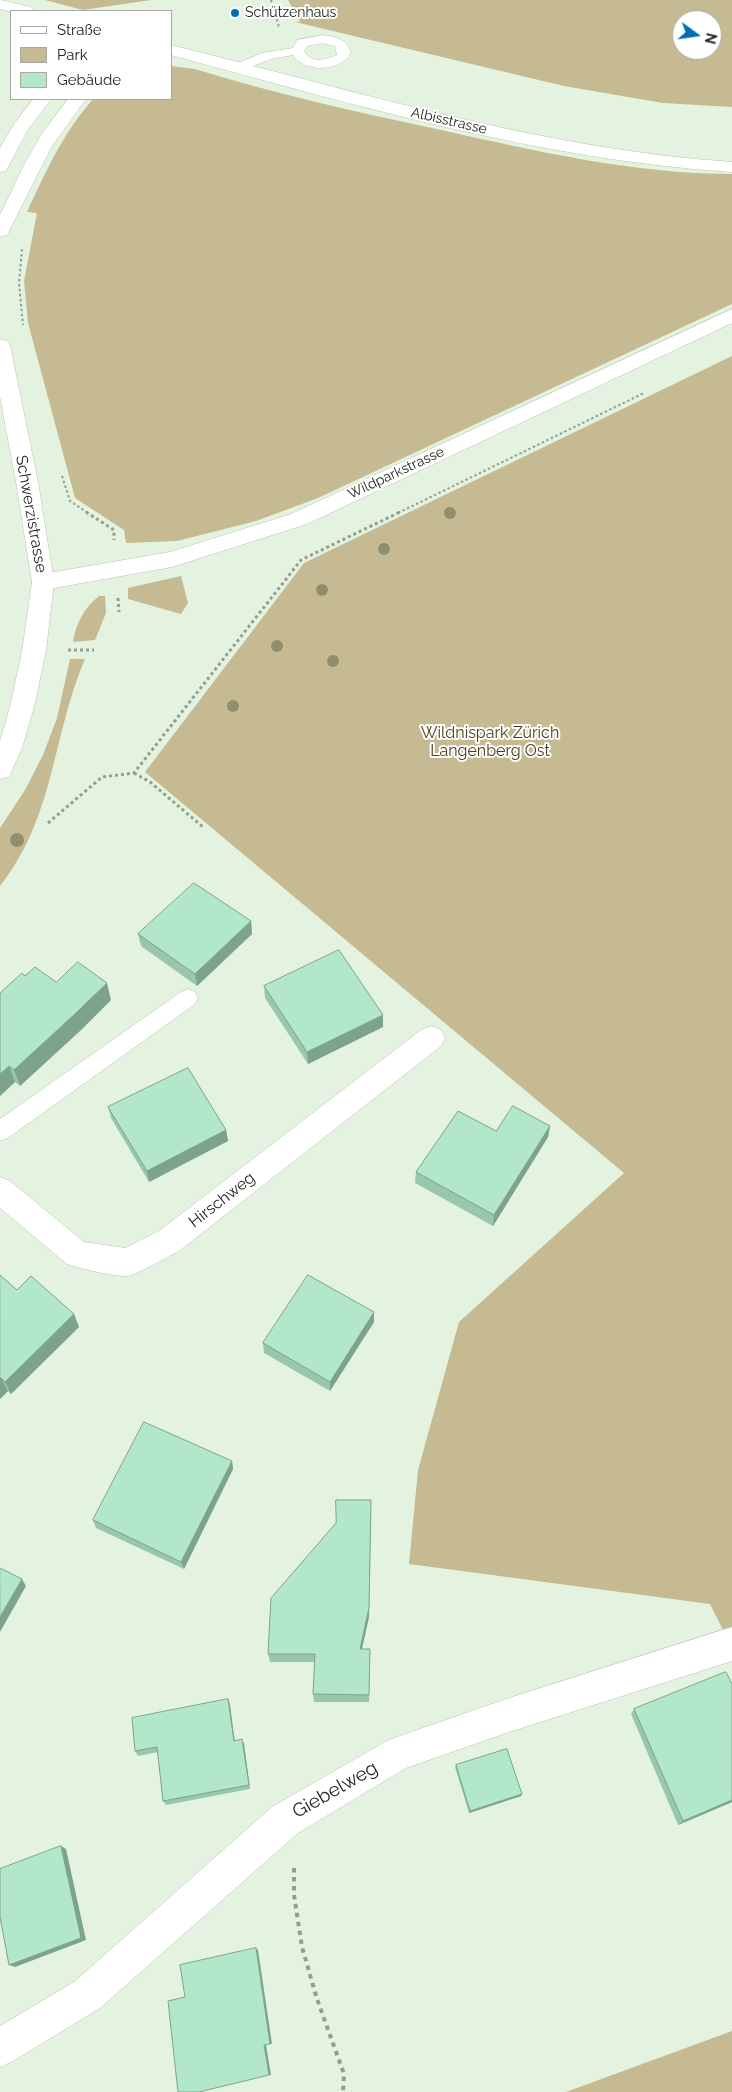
<!DOCTYPE html>
<html>
<head>
<meta charset="utf-8">
<style>
  body { margin:0 }
  #map { position:relative; width:732px; height:2092px; overflow:hidden; background:#e4f3df; font-family:Raleway,sans-serif }
  canvas { display:block }
  .legend { position:absolute; left:10px; top:10px; width:162px; height:90px; box-sizing:border-box; background:#fff; border:1px solid #a6a8a5; margin:0; padding:6px 9px; list-style:none; font-size:15px; color:#21261f }
  .legend li { display:flex; align-items:center; gap:10px; height:25px }
  .legend b { width:25px; border:1px solid #a6a8a5 }
  .north { position:absolute; left:672px; top:10px; width:50px; height:50px; box-sizing:border-box; background:#fff; border:1px solid #a6a8a5; border-radius:50%; rotate:104deg; font-size:14px; font-weight:700; line-height:20px; text-align:center; color:#21261f }
  .north::after { content:''; display:block; margin:auto; width:18px; height:22px; background:#016db9; clip-path:polygon(50% 0,100% 100%,50% 72%,0 100%) }
</style>
</head>
<body>
<div id="map">
<canvas width="732" height="2092"></canvas>
<ul class="legend">
<li><b style="height:6px;background:#fff"></b>Straße</li>
<li><b style="height:14px;background:#c6ba93"></b>Park</li>
<li><b style="height:14px;background:#b2e7c9"></b>Gebäude</li>
</ul>
<div class="north">N</div>
</div>
<script>
const c = document.querySelector('canvas').getContext('2d');
c.lineJoin = 'round';
function fill(path, color) {
  c.fillStyle = color;
  c.fill(path, 'evenodd');
}
function stroke(path, color, width, dash) {
  c.strokeStyle = color;
  c.lineWidth = width;
  c.lineCap = dash ? 'butt' : 'round';
  c.setLineDash(dash || []);
  c.stroke(path);
}
function label(font, color, halo, rows, align = 'center') {
  c.font = font + ' Raleway,sans-serif';
  c.lineWidth = 4;
  c.setLineDash([]);
  c.textBaseline = 'middle';
  c.strokeStyle = halo;
  c.fillStyle = color;
  for (const [text, x, y, turn = 0] of rows) {
    c.save();
    c.translate(x, y);
    c.rotate((+turn || 0) * Math.PI / 180);
    c.textAlign = isNaN(turn) ? turn : align;
    if (halo) c.strokeText(text, 0, 0);
    c.fillText(text, 0, 0);
    c.restore();
  }
}
fill(new Path2D(`
  M45,0H151L83,10Z
  M288,0H732V107L663,103L564,86L295,22H300ZM682,20H712V50H682Z
  M171,66L195,69C275,94 358,112 441,130C536,151 634,174 732,174V304L318,498L256,521L177,541L126,543L124,530L75,498L28,323L24,281L37,213L27,212C46,171 63,133 93,99H171Z
  M732,356V1648L710,1604L409,1564L418,1470L459,1322L624,1173L145,772L304,563Z
  M181,576L188,603L181,614L128,599V588Z
  M99,596H105L106,613L95,640L73,642C76,623 84,608 99,596Z
  M70,659H85C52,736 55,817 0,886V828L25,790L43,755L57,718Z
  M732,2031V2092H566Z`), '#c6ba93');
const lane = new Path2D(`
  M323,35C336,37 347,39 351,53C341,72 304,73 293,55L271,59L238,72L231,68L233,65L262,53L293,48L297,40ZM323,43L335,46L337,55C326,60 311,64 304,51L307,46Z
  M188,989L195,992L198,998L195,1004L8,1138L0,1141V1119L181,992Z`);
const street = new Path2D(`
  M732,309V323L307,524L172,567L43,590L35,588L32,582L35,576L43,574L170,552L291,514Z
  M431,1026L441,1030L445,1038L441,1046L179,1251C167,1257 139,1274 127,1276C117,1277 77,1268 67,1264L0,1208V1177L10,1181L84,1242L125,1248L159,1231L421,1030Z
  M732,1627V1661L509,1732L406,1768L298,1833L100,2008L13,2061L0,2067V2026L74,1982L272,1807L385,1742L397,1737L509,1698Z`);
const secondary = new Path2D(`
  M0,0L31,7L33,11L11,12L0,9Z
  M171,45C357,91 540,149 732,162V172C541,160 355,105 171,55Z
  M33,99H51L27,131L6,171L0,172V148L15,123Z
  M68,99H86L52,146L9,231L7,235L0,237V215L25,163L43,132Z
  M0,339L7,341L10,345L38,482L54,582L46,651L34,707L22,748L9,777L0,779V741L10,707L22,651L32,582L16,482L0,397Z`);
stroke(lane, '#b6c4b1', 1);
stroke(street, '#b6c4b1', 1);
stroke(secondary, '#b6c4b1', 1);
stroke(new Path2D(`
  M271,0L279,27
  M22,249L19,283L23,325
  M62,476L70,501L88,513
  M398,513L644,393`), '#939e8f', 2, [2.5, 2.5]);
stroke(new Path2D(`
  M86,512L114,530V540
  M118,598L119,612
  M68,650H94
  M134,773L150,782L203,827
  M48,823L102,777L134,773L301,560L400,512`), '#939e8f', 3, [3, 3]);
stroke(new Path2D(`
  M294,1868V1895L302,1947L317,1999L344,2074L343,2092`), '#939e8f', 4, [4.5, 4.5]);
fill(lane, '#fff');
fill(street, '#fff');
fill(secondary, '#fff');
c.fillStyle = '#8f8f70';
for (const [x, y, r] of [
  [450,513,6],
  [384,549,6],
  [322,590,6],
  [277,646,6],
  [333,661,6],
  [233,706,6],
  [17,840,7]
]) {
  c.beginPath();
  c.arc(x, y, r, 0, 2 * Math.PI);
  c.fill();
}
fill(new Path2D(`
  M251,921L252,934L197,986L141,946L138,934Z
  M25,976L56,982L111,1000L81,1030L20,1086L15,1082L0,1096Z
  M264,986L383,1015V1027L308,1064L265,998Z
  M108,1107L226,1130L228,1141L149,1182L111,1118Z
  M550,1126L548,1137L493,1226L415,1183L416,1172L496,1131Z
  M0,1275L17,1290L74,1314L79,1327L11,1394L8,1391L0,1399Z
  M374,1322L330,1391L264,1353L263,1343Z
  M232,1461L233,1469L184,1569L96,1528L93,1520Z
  M369,1617L362,1649H370L369,1702H314L313,1694L315,1662H270L268,1654Z
  M228,1699L230,1705L235,1741L244,1744L250,1789L166,1805L163,1801L158,1752L138,1756L135,1751Z
  M634,1709L732,1802L678,1825L631,1714Z
  M456,1765L522,1794L521,1796L469,1813L455,1767Z`), '#99c7ad');
fill(new Path2D(`
  M251,921L252,934L197,986L195,974Z
  M107,983L111,1000L81,1030L20,1086L14,1070Z
  M383,1015V1027L308,1064L307,1052Z
  M9,1066L15,1082L0,1096V1074Z
  M550,1126L548,1137L493,1226L494,1215Z
  M226,1130L228,1141L149,1182L147,1171Z
  M374,1312V1322L330,1391V1382Z
  M74,1314L79,1327L11,1394L5,1382Z
  M1,1378L8,1391L0,1399V1380Z
  M232,1461L233,1469L184,1569L181,1562Z
  M371,1500L369,1617L360,1657V1649Z
  M22,1579L26,1586L0,1632V1617Z
  M228,1699L230,1705L235,1746L234,1741Z
  M242,1739L244,1744L250,1789L249,1785Z
  M522,1794L521,1796L469,1813L470,1811Z
  M732,1800V1802L678,1825L683,1821Z
  M61,1846L66,1849L86,1940L15,1967L9,1965Z
  M256,1948L258,1950L272,2044H270Z
  M264,2045H266L271,2075H269Z`), '#7da28d');
const building = new Path2D(`
  M194,883L251,921L195,974L138,934Z
  M339,950L383,1015L307,1052L264,986Z
  M78,962L107,983L76,1013L14,1070L9,1066L0,1074V993L22,973L25,976L35,967L56,982Z
  M188,1068L226,1130L147,1171L108,1107Z
  M513,1106L550,1126L494,1215L416,1172L458,1111L496,1131Z
  M0,1275L17,1290L31,1276L74,1314L5,1382L1,1378L0,1380Z
  M308,1275L374,1312L330,1382L263,1343Z
  M144,1422L232,1461L181,1562L93,1520Z
  M336,1500H371L369,1608L360,1649H370L369,1695L313,1694L315,1654H268L271,1598L336,1523Z
  M0,1568L22,1579L0,1617Z
  M726,1672L732,1684V1800L683,1821L634,1709Z
  M228,1699L234,1741L242,1739L249,1785L163,1801L157,1747L135,1751L132,1718Z
  M507,1749L522,1794L470,1811L456,1765Z
  M61,1846L81,1938L9,1965L0,1917V1869Z
  M256,1948L270,2044L264,2045L269,2075L199,2092H178L168,2001L185,1997L180,1965Z`);
fill(building, '#b2e7c9');
stroke(building, '#7da28d', 1);
for (const [x, y, r, color] of [
  [235,13,5,"#016db9"]
]) {
  const dot = new Path2D();
  dot.arc(x, y, r, 0, 2 * Math.PI);
  c.fillStyle = color;
  c.fill(dot);
  stroke(dot, '#fff', 2);
}
label('14px', '#21261f', '#fff', [
  ["Schützenhaus",245,13]
], 'left');
label('14px', '#21261f', '#fff', [
  ["Albisstrasse",449,121,13],
  ["Wildparkstrasse",396,473,-25]
]);
label('16px', '#21261f', '#fff', [
  ["Schwerzistrasse",31,514,80],
  ["Hirschweg",222,1200,-38]
]);
label('16px', '#493d15', '#fff', [
  ["Wildnispark Zürich",490,733],
  ["Langenberg Ost",490,751]
]);
label('19px', '#21261f', '#fff', [
  ["Giebelweg",335,1790,-30]
]);
</script>
</body>
</html>
